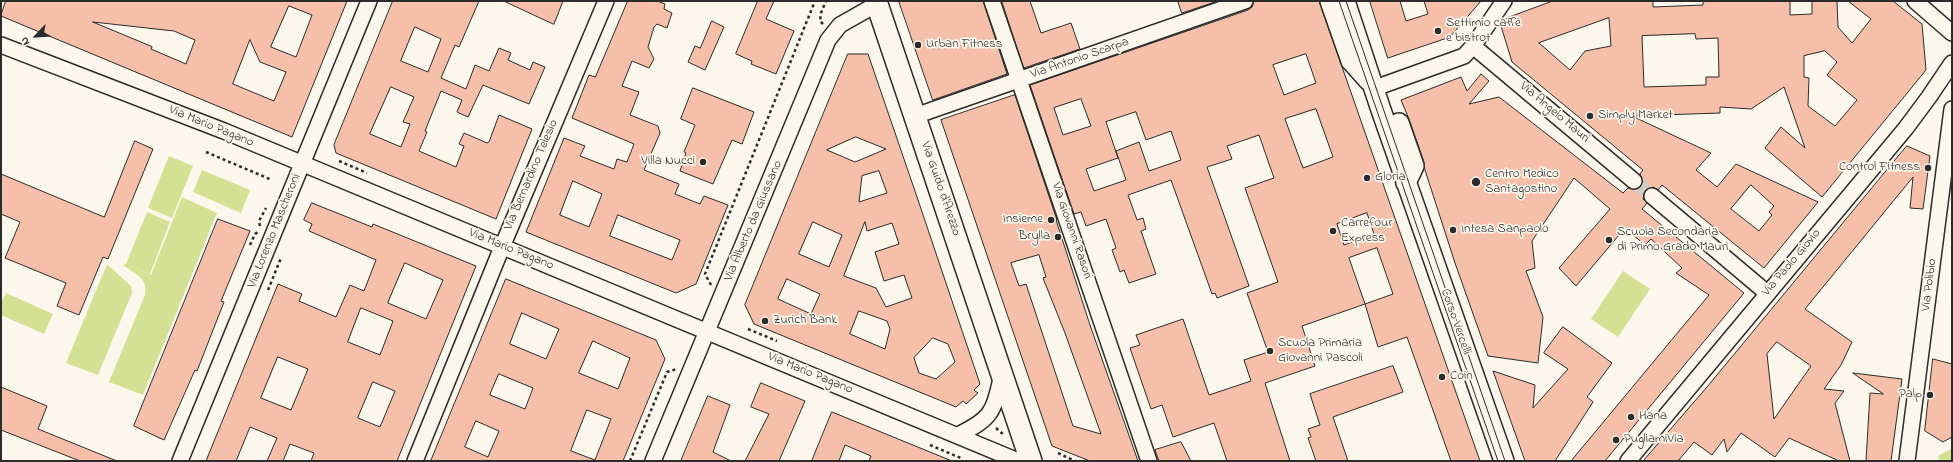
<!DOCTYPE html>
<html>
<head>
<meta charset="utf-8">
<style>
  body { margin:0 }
  #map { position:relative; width:1953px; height:462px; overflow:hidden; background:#fbf7ec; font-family:"Indie Flower",sans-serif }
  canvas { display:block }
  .frame { position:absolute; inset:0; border:2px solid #2b2b2b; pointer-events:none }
  .north { position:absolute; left:16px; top:16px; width:40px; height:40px; -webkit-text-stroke:3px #fbf7ec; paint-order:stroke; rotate:245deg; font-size:11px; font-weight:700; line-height:16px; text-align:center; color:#2b2b2b }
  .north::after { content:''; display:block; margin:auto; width:14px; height:18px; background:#2b2b2b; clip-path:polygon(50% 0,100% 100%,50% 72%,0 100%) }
</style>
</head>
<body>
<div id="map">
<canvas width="1953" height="462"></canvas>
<div class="frame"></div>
<div class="north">N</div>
</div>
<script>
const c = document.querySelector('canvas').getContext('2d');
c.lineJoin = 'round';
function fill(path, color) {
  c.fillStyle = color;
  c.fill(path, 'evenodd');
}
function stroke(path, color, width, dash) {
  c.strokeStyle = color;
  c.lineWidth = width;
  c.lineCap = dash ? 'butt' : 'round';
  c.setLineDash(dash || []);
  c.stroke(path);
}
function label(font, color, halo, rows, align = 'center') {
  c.font = font + ' "Indie Flower",sans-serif';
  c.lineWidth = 3.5;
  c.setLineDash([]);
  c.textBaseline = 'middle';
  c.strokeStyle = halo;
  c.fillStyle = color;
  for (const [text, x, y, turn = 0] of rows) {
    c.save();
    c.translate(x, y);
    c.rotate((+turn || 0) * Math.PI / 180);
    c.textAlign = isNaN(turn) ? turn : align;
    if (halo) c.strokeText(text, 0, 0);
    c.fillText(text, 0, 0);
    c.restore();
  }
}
fill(new Path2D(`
  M169,156L193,166L172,218L148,208Z
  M202,170L250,190L241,213L193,192Z
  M182,197L217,213L143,395L109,382L145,295C148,277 136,275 123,265L126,264L147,212L170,222L150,274L133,267L151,275Z
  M107,264L131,286L132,293L98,375L66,363Z
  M1623,271L1650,289L1618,337L1591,319Z
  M6,293L53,314L44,334L1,315V304Z
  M1952,448V461H1940L1938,456Z`), '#d4e195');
const building = new Path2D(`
  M6,1H347L292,137L1,16ZM289,6L312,15L296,57L271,47ZM93,22L174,31L195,40L186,64L151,49L152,47ZM250,40L260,62L286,72L274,101L233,84Z
  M393,1H479L459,47L455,45L441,78L466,89L475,65L489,71L499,48L511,53L508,60L530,70L533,62L545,67L529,104L483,85L468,117L457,112L462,100L441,91L425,131L427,132L419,151L456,167L464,146L459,144L464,133L487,143L489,142L499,115L532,129L496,219L336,153L334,145ZM415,27L441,39L428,72L401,61ZM391,87L414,97L403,122L410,124L401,147L370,134Z
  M504,1H563L554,24Z
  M628,1H657L665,4L664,9L672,13L667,28L657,24L654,27L648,47L654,59L649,68L632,61L622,86L639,92L630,115L658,126L660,133L644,170L679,184L675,194L700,204L704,196L728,205L696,284L676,293L526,232L564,138L585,146L580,156L614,169L617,159L627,162L634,144L572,118L589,75L595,77ZM573,181L602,194L589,227L560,215ZM618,215L680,240L672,260L610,236Z
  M758,1H774L766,19L794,31L776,74L751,64L752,61L736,54Z
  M899,1H983L1007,74L933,100Z
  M1002,1H1030L1041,33L1071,23L1080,49L1024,68Z
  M1178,1H1218L1182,13Z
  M1254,1H1319L1480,461H1451L1407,337L1378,347L1365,304L1302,326L1315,366L1265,383L1290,461H1227L1214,423L1173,437L1162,405L1151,409L1130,348L1140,345L1136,335L1183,319L1209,395L1251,381L1244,360L1268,352L1247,293L1278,282L1245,188L1274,178L1259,135L1227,146L1232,159L1207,167L1249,286L1217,298L1215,293L1212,294L1171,180L1128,195L1137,220L1143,218L1146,229L1141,231L1156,274L1129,283L1124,270L1120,272L1112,250L1116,248L1106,219L1086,226L1081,212L1074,214L1030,85L1248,10L1252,7ZM1306,54L1316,83L1284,95L1273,65ZM1081,99L1091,126L1063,135L1054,108ZM1316,109L1333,157L1303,168L1285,119ZM1136,112L1146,140L1171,131L1181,160L1149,171L1139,142L1116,151L1126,180L1094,191L1086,169L1118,158L1106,122ZM1367,213L1374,234L1344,245L1337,224ZM1377,248L1393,294L1365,304L1349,258Z
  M1370,1H1400L1406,21L1428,14L1424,1H1481L1450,37L1388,58Z
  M1553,1H1653V7L1703,5V1H1790V15L1812,14V1H1837L1838,27L1852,43L1871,19L1848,1H1893L1922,24L1926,70L1822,197L1765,148L1781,127L1805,148L1784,87L1751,109L1720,107V113L1632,116L1711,153L1696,170L1717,187L1736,164L1818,202L1764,268L1662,185L1658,190L1653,187L1645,191L1643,199L1647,203L1642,209L1744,293L1605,461H1571L1709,295L1676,273L1682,268L1651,239L1645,245L1625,228L1576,286L1559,268L1610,209L1574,178L1532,241L1535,268L1526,271L1543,317L1538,363L1488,356L1455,263L1424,167V162L1409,119L1401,100L1461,77L1467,91L1481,74L1489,81L1469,104L1499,97L1623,193L1628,188L1637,189L1643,183L1640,174L1643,170L1512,62L1501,26L1507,18ZM1609,18L1611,46L1585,51L1570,70L1539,43ZM1695,34L1696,39L1718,38L1719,77H1706V85L1644,87L1642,36ZM1825,51L1837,62L1827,75L1857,100L1835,126L1808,106L1809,78L1804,77V56ZM1751,185L1774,206L1769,212L1772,215L1759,231L1731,209Z
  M712,21L724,27L705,70L688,62L695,46L700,48Z
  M848,54H868L917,197L980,384L974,390L978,393L966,404L963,401L956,407L754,324L745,305ZM856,137L886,149L855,162L827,150ZM879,171L887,193L859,202L862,176ZM813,222L842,235L829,267L799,254ZM865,222L867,231L892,223L899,244L875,252L884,281L904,275L912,298L886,307L876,288L844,276ZM787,279L820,294L811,314L778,299ZM859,311L887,321L890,329L885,349L850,334ZM933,338L948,344L955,362L936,379L919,373L914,358Z
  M693,88L754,112L742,144L732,140L713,184L680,171L686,153L684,152L695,125L681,119Z
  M1015,95L1057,220H1056L1090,325L1138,461H1090L1052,446L941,120ZM1039,255L1046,277L1043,278L1065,333L1101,434L1073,426L1026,284L1019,286L1011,263Z
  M135,141L153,149L108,259L103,257L79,315L57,306L66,283L5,258L20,222L1,214V174L104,217Z
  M1907,146L1930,156L1923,209L1910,208L1913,177L1805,309L1852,342L1841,365L1824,389L1844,391L1835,403L1850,461H1839L1789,438L1775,457L1741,433L1727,452L1724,439L1712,455L1694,442L1678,461H1643L1707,387ZM1777,342L1811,366L1774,419L1767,354Z
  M312,203L372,227L373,224L476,266L397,461H311L314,453L290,444L283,461H267L277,438L250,427L236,461H206L278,284L302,294L299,301L336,317L350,285L364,291L376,260L309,231L312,224L304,220ZM405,263L443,280L426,319L388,303ZM361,308L393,321L380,355L348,342ZM278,357L308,369L291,410L261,398ZM373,382L395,391L380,427L358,418Z
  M218,219L250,231L221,301L224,302L197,371L195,370L164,440L134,426Z
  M506,279L656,340L665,359L623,461H431ZM522,313L559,329L546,359L510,344ZM593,341L630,358L618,389L579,373ZM499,374L533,388L525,409L490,395ZM587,410L611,419L595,460L571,451ZM476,421L499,431L488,457L465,447Z
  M1563,327L1612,363L1587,397L1593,402L1555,461H1525L1493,371L1535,385L1533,408L1568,369L1544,353Z
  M1933,359L1952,364V437L1943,442L1925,431Z
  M1393,366L1403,392L1333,417L1348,461H1316L1308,438L1311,437L1308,429L1320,425L1310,394Z
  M1853,373L1902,379L1891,461H1866L1870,393L1883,394Z
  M761,383L805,401L779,461H745L769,414L751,407Z
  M1,387L47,406L38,429L117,461H80L1,430Z
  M708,396L730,405L713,452L731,461H681Z
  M832,412L952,461H869L871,456L845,445L839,461H812Z
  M1181,442L1191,461H1159L1155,450Z`);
fill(building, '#f6bfaa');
stroke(building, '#2b2b2b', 1);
stroke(new Path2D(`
  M1634,181L1652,196`), '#d1cec5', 15, [15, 8]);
const minor = new Path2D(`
  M992,1L1149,461
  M1915,1L1952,33
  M1,45L224,131L1018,461
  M1473,46L1634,181
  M1375,88L1464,56L1473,46L1504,1
  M915,116L1245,1
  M1652,196L1767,293
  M958,435C993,418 993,412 1002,375
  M180,461L369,1
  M415,461L502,247L606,1
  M653,461L828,40L840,25L877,4
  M1628,461L1906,128L1929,97L1952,63
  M1907,461L1952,109`);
const tertiary = new Path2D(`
  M1330,1L1351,61L1369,81
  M1345,1L1380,107L1504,461
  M1399,123L1414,166L1406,183`);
const secondary = new Path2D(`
  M876,1L1031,461`);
stroke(minor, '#2b2b2b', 18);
stroke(tertiary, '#2b2b2b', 22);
stroke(secondary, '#2b2b2b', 24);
stroke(new Path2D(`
  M823,24L820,21L821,13L826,1
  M206,152L272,180
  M339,161L367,173
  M260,226L259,221L266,208
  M250,245L255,234L258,232
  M711,285L705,274L815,1
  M268,290L281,258
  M748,329L777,341
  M996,428L1004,435
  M930,445L963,459
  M1058,453L1075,461
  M630,461L667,372L677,369`), '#2b2b2b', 2.5, [3, 3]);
stroke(minor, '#fbf7ec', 15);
stroke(tertiary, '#fbf7ec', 19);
stroke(secondary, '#fbf7ec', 21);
stroke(new Path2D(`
  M1339,1L1498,461
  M1346,1L1505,461`), '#2b2b2b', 1);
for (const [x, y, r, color] of [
  [1438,31,4,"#2b2b2b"],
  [918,45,4,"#2b2b2b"],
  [1590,116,4,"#2b2b2b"],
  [703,162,4,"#2b2b2b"],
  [1928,168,4,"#2b2b2b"],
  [1367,178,4,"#2b2b2b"],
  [1476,182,5,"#2b2b2b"],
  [1051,220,4,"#2b2b2b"],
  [1453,230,4,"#2b2b2b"],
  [1333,231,4,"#2b2b2b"],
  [1058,237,4,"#2b2b2b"],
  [1609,240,4,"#2b2b2b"],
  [765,321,4,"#2b2b2b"],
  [1270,351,4,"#2b2b2b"],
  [1442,377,4,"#2b2b2b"],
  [1930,395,4,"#2b2b2b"],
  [1631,417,4,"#2b2b2b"],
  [1616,440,4,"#2b2b2b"]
]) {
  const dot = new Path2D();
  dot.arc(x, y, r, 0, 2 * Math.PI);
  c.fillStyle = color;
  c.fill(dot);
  stroke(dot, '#fbf7ec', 1.5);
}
label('13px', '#2b2b2b', '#fbf7ec', [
  ["Settimio caffè",1446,24],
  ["e bistrot",1446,39],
  ["Urban Fitness",926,45],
  ["Simply Market",1598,116],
  ["Villa Nucci",695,162,"right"],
  ["Control Fitness",1920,168,"right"],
  ["Centro Medico",1485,175],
  ["Santagostino",1485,190],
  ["Gloria",1375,178],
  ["Insieme",1043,220,"right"],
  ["Carrefour",1341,224],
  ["Express",1341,239],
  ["Intesa Sanpaolo",1461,230],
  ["Scuola Secondaria",1617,233],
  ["di Primo Grado Mauri",1617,248],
  ["Brylla",1050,237,"right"],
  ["Zurich Bank",773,321],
  ["Scuola Primaria",1278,344],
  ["Giovanni Pascoli",1278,359],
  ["Coin",1450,377],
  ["Palp",1922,395,"right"],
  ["Hana",1639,417],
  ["PugliamiVia",1624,440]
], 'left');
label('13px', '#2b2b2b', '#fbf7ec', [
  ["Via Antonio Scarpa",1080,59,-19],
  ["Via Angelo Mauri",1554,113,40],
  ["Via Mario Pagano",211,127,22],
  ["Via Bernardino Telesio",532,175,-67],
  ["Via Guido d'Arezzo",940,189,71],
  ["Via Alberto da Giussano",754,221,-67],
  ["Via Lorenzo Mascheroni",275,231,-68],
  ["Via Giovanni Rasori",1071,231,71],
  ["Via Mario Pagano",511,250,22],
  ["Via Paolo Giovio",1792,263,-50],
  ["Via Polibio",1930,285,-83],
  ["Corso Vercelli",1455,322,71],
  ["Via Mario Pagano",810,374,22]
]);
</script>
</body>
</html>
